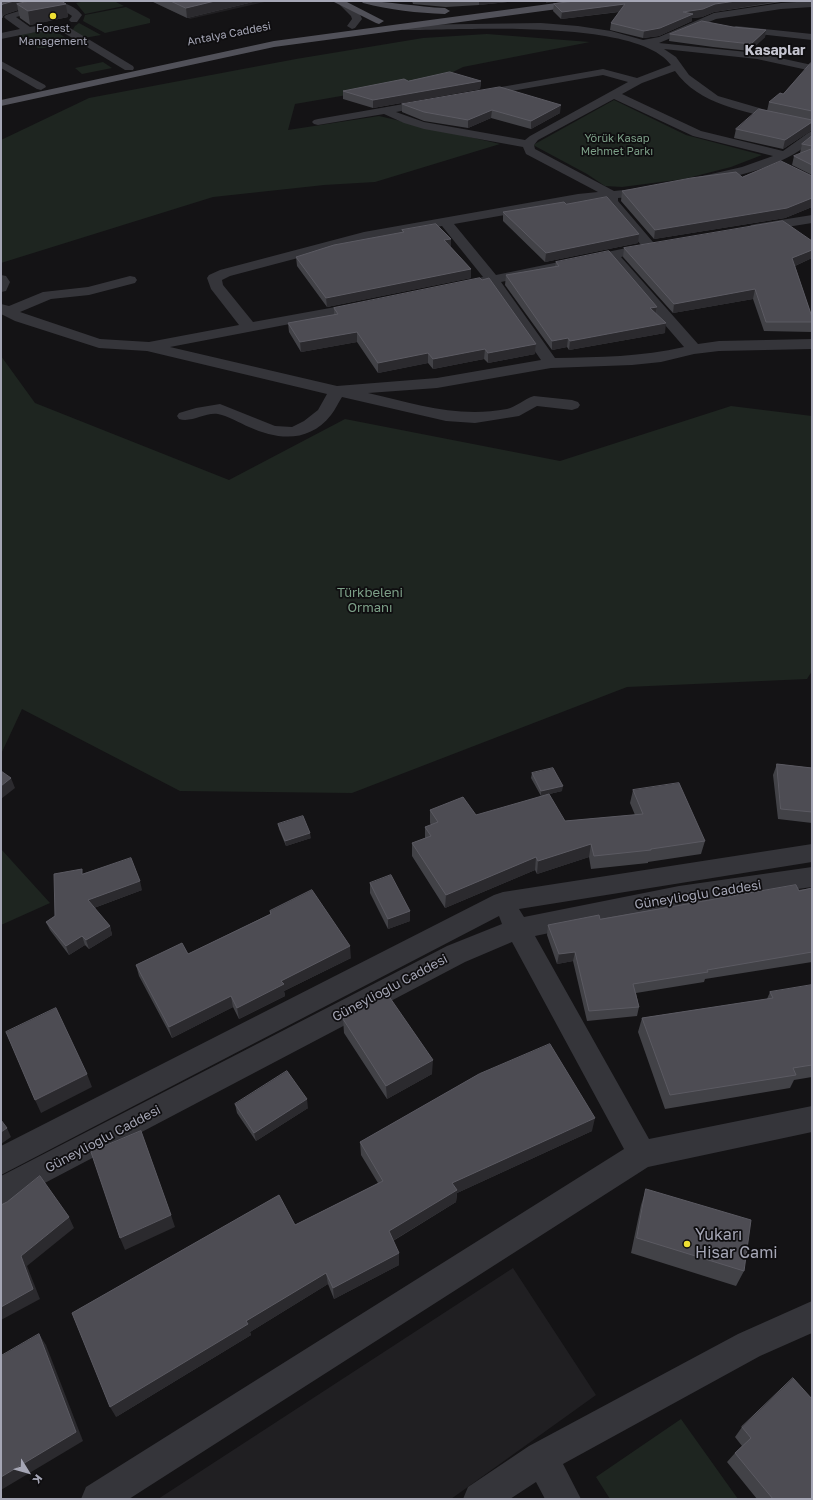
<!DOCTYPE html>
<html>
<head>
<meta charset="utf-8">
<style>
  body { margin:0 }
  #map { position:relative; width:813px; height:1500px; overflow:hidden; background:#141315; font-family:"Golos Text",sans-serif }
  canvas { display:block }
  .frame { position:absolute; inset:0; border:2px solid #a5a6b5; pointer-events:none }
  .north { position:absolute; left:8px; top:1452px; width:40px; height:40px; -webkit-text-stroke:3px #0f0e10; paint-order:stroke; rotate:127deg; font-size:11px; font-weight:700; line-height:16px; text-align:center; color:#a5a6b5 }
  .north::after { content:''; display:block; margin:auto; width:14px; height:18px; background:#a5a6b5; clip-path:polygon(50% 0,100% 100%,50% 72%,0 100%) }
</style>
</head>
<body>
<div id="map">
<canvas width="813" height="1500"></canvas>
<div class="frame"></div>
<div class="north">K</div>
</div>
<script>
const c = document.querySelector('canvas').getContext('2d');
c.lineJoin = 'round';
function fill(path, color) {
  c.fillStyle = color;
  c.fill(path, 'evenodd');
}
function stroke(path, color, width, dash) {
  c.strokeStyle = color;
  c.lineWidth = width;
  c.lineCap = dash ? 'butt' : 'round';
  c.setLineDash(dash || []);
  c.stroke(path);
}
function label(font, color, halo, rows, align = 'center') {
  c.font = font + ' "Golos Text",sans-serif';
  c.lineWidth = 3.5;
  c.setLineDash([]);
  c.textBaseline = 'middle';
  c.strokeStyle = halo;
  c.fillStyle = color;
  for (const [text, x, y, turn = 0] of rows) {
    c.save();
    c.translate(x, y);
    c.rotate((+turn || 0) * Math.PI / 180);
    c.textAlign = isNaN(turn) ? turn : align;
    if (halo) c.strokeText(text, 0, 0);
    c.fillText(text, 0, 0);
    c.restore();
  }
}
fill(new Path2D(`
  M151,1H269L190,19Z
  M513,1268L596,1395L451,1499H158Z`), '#201f22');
fill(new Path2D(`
  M86,1H114L124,6L85,14L76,3Z
  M126,7L150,19V23L105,33L83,21L85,15Z
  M79,23L101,35L84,38L72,31L75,26Z
  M44,31L60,34L70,41L44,48H38L17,36L20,34Z
  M487,34L590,42L463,67L439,79L295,104L288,130L379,116L500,144L375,182L324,185L213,197L1,263V140L89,98L296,59L423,38Z
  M103,62L112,68L82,74L75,68Z
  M614,100L686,135L762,155L731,167L684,179L622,187L605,186L587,174L533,145Z
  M1,356L35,403L229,480L345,419L560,461L731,406L812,416V671L807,679L627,687L352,793L180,791L22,709L1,754Z
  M1,849L50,903L1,925Z
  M681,1419L738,1499H610L596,1477Z`), '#1e2520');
fill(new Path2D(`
  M812,1V7L781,9L716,19L659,43L757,53L812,65V71L757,59L664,49L676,57L689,75L718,96L790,117L792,119L790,121H782C745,111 699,105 675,71L642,83L622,94L701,131L783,151L808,133L812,131V141C781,168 740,175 702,184L698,183L696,180L698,177L742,167L773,156L693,136L614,99L538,140L534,145L535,149L614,191L653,187L657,188L659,191L657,194L653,195L618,198V201L653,242L658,243L660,246L658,249L621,257L698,344L719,341L812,339V349L719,351L694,354L661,362L632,365L551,368L437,388L368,393C416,404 457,418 507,409C516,407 524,399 534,396L572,400L578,402L580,405L578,408L572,410L537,406L519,416L475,423L446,421L342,397C338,403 335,410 331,415C309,443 278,440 249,427C240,423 228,416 218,414C205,412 192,423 179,419L177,416L179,413L196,408L220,404L275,426L292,427L304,421L318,410L327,394L147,351L99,348L15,321L1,314V304L9,306L43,292L88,287L130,276L135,277L137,280L135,283L89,295L51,299L20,312L100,339L149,342L239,325L211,289L207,278L209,275L220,270L364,232L578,194L598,192L526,154L523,147L424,129L404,123L384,114L318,125L314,124L312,122L314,120L318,119L432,99L438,102L436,104L396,112L424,122L525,140L530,136L628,82L603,75L477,97L473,96L472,94L473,92L603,69L637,78L671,65C638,18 460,30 404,30L401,29L399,27L401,25L541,23L578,26L611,31L643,40L659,37L714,13L781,3ZM606,199L607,205L641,245L496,275L454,224L578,202ZM442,226L483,277L457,283L455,286L457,289L462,290L489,285L541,360L437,378L337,386L170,347L368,309L370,306L368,303L363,302L253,322L223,285L222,280L230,276L366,240ZM608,259L684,347C642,357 599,357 555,358L501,282Z
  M57,2C67,3 76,7 82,15L77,22H71L69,20L72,16L60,8L44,10L16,17L30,27L36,26L70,28L133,66L134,68L133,70H125L64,33L36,32L1,39V33L20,29L6,19L4,17L6,15L32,7Z
  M345,2C352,4 360,12 362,19L355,28L352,29L347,26L352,19L351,16L340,5Z
  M736,26L812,34V40L732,31L731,29Z
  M1,61L45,85L46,87L41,90L37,89L1,68Z
  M812,215V223L756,232L751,231L749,228L751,225L756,224Z
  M1,275L6,276L10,282L6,291L1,292Z
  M812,844V862L519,909L524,917L679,886L812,867V887L679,906L535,936L649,1139L812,1106V1132L648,1167L129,1499H81L86,1487L624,1149L512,942L465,962L1,1206V1176L447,946L502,924L499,916L1,1175V1146L494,895L503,892Z
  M812,1301V1333L760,1356L563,1464L581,1499H545L536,1482L510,1499H463L468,1487L529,1446L738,1334Z`), '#35353a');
fill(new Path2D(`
  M332,1H345L384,21L379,24L376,23Z
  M361,1C389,1 417,7 445,8L450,11L445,14C417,13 390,10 363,3Z
  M571,1H600L595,4L274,47L1,106V100L274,41Z`), '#515159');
fill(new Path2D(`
  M1,1L66,4L68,17L30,25L20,18L18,10L6,14L3,16V18L1,17Z
  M151,1H257L187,18Z
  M412,1H517L479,5L446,7L413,4Z
  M575,1H789L781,2L714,12L702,17L692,18V21L659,36L643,38L610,30L611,23L619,12L561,19L553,11L554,4Z
  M733,27L766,30L765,37L750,51L713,47L669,41L670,34Z
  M812,64V130L783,149L734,138L736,129L767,111L769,102L783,94Z
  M408,81H481L480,89L373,108L343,99V91Z
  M402,104L560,113L531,129L491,118L468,128L424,121L402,112Z
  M812,136V175L792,165L794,156L801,153H800L802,144Z
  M812,176V207L785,218L654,239L621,201L622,191L742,177Z
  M503,212L638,243L545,262L503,221Z
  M402,230L451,247L471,269V278L327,307L297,266L296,257L402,232Z
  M812,241V258L795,266L812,317V332L764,331L753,299L673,313L623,257L624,248Z
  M556,262L657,307L656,313L665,333L569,350L567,347L552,350L505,285L506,275L555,266Z
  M334,308L536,344L535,354L488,363L484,359L433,369L428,363L378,373L357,342L301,352L289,332L288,323L334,315Z
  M777,764L812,768V823L778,819L773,775Z
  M532,773L562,791L541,796L531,778Z
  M633,790L705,841L701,854L648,862V863L591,869L589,857L537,874L535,870L445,908L412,856V843L425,838V827L431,825L430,823V810L476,815L565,821L635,815L630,803Z
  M278,824L311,838L286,846L279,829Z
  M83,874L142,890L94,908L110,926L112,935L89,949L85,945L69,955L50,930L46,922L55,916Z
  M370,883L410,911V921L388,929L370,893Z
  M812,888V962L705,979L704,982L636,993L639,1007L637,1016L587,1021L573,961L557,964L547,935L548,925L600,919Z
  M270,911L351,958L284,991L285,996L239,1019L233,1007L172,1038L139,976L136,965L188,954L270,914Z
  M812,985V1077L794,1080L790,1088L665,1109L638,1032L642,1018L767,999L770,992Z
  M343,1019L432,1074L387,1099L344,1033Z
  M235,1104L308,1108L256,1141L237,1113Z
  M592,1131L457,1193L456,1202L393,1241L399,1265L334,1299L328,1284L250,1332L251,1335L116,1417L295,1225L378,1183L361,1155L360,1142Z
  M646,1189L744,1271L736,1286L631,1253L641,1205Z
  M742,1427L812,1499H757L727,1462L735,1453L742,1446L735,1437Z`), '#424247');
fill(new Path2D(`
  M14,1H44L17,4L18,10L6,14L3,16V18L1,6L3,4Z
  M215,1H257L187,18L186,8Z
  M479,1H517L479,5Z
  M546,1H560L546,3Z
  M736,1H781L714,12L702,17L692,18V21L659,36L643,38L644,31L683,12L715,4Z
  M66,4L68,17L30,25L28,11Z
  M625,4V11L561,19L562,12Z
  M766,30L765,37L750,51L751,44Z
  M481,81L480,89L373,108V100Z
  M561,105L560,113L531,129V121Z
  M492,110L491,118L468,128V120Z
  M812,122V130L783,149L785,140Z
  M812,198V207L785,218L654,239L655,230Z
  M639,234L638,243L545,262L546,253Z
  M451,239V248L444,240Z
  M812,250V258L790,268L792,258Z
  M471,269V278L327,307L326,298Z
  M755,289L753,299L673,313L674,304Z
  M657,307L655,316L650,308Z
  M666,323L665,333L569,350L570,341Z
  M357,332V342L301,352L300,342Z
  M568,338L567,347L552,350V341Z
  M536,344L535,354L488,363V353Z
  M485,349L484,359L433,369V359Z
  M428,353V363L378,373V363Z
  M11,778L15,788L1,799V786Z
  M563,786L562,791L541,796V791Z
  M310,833L311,838L286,846L285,841Z
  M591,844L589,857L537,874L538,861Z
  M536,857L535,870L445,908L446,895Z
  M140,881L142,890L91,909L88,900Z
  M410,911V921L388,929V919Z
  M110,926L112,935L89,949L86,940Z
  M82,936L85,945L69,955L66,946Z
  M350,946L351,958L284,991L285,996L239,1019L237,1008L281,981Z
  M575,952L573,961L557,964L559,954Z
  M231,996L233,1007L172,1038L169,1027Z
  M433,1060L432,1074L387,1099L386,1086Z
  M87,1074L92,1087L41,1113L35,1100Z
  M307,1099L308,1108L256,1141L254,1133Z
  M595,1118L592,1131L457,1193L456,1202L389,1243V1231L452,1183Z
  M7,1128L11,1137L1,1144V1132Z
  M171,1215L175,1227L125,1250L120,1238Z
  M69,1217L74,1228L27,1266L40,1299L1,1320V1307L21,1256Z
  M399,1253V1265L334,1299L333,1288Z
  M326,1273L328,1284L250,1332L251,1335L116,1417L110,1407L246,1321Z
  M39,1334L46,1345L83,1441L1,1490V1477Z`), '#2b2a2e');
const building = new Path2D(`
  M1,1H14L3,4L1,6Z
  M30,1H61L66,4L28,11L17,4Z
  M171,1H215L186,8Z
  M575,1H736L715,4L703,9L683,12L693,14L660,28L644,31L611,23L625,4L562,12L554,4Z
  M702,21L733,27L766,30L751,44L715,40L670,34Z
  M811,63L812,64V111L769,102L780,93L783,94Z
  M450,72L481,81L373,100L343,91L404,79L408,81Z
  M500,87L561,105L531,121L492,110L468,120L424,112L402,104Z
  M759,109L812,120V122L785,140L736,129Z
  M812,136V146L802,144Z
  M812,149V165L794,156Z
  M781,161L812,176V198L787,208L655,230L622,191L691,178L736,172L742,177Z
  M607,197L639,234L546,253L503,212L564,202L566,204Z
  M783,221L812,241V250L792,258L812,317V322H766L755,289L674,304L624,248Z
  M436,224L451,239L444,240L471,269L326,298L296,257L334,245L404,232L402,230Z
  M609,251L657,307L650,308L666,323L570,341L568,338L552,341L506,275L559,266L556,262Z
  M480,278L482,280L489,278L536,344L488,353L485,349L433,359L428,353L378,363L357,332L300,342L288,323L338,314L334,308Z
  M777,764L812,768V812L781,809Z
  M553,768L563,786L541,791L532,773Z
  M1,771L11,778L1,786Z
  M679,783L705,841L651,849V850L594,856L591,844L538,861L536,857L446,895L412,843L431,836L425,827L438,822L430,810L463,797L476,815L549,794L565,821L643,814L633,790Z
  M303,816L310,833L285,841L278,824Z
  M131,858L140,881L88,900L110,926L86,940L82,936L66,946L46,922L55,916L54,874L82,869V874Z
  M391,875L410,911L388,919L370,883Z
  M796,885L799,891L812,888V952L707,970L708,972L633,984L639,1007L589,1011L575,952L559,954L548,925L599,915L600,919Z
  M312,890L350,946L281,981L284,984L237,1008L231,996L169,1027L136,965L182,943L188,954L271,914L270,911Z
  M812,985V1065L793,1068L796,1075L670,1095L642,1018L773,998L770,992Z
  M388,995L433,1060L386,1086L343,1019Z
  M56,1008L87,1074L35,1100L6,1032Z
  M550,1044L595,1118L452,1183L457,1190L389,1231L399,1253L333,1288L326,1273L246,1321L248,1324L110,1407L72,1313L279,1195L295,1225L383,1181L360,1142L479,1074Z
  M287,1071L307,1099L254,1133L235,1104Z
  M1,1120L7,1128L1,1132Z
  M141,1131L171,1215L120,1238L91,1152Z
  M40,1176L69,1217L21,1256L33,1289L1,1307V1205L7,1202Z
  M646,1189L751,1220L744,1271L637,1238Z
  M39,1334L76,1432L1,1477V1356Z
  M793,1378L812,1399V1499H773L735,1453L751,1438L742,1427Z`);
fill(building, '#4d4c53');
stroke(building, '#5b5a62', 1);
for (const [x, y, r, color] of [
  [53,16,4,"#eedf33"],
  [687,1244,4,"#eedf33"]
]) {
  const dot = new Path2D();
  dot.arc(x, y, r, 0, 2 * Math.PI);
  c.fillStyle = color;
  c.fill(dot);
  stroke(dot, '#0f0e10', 1.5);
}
label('11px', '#a5a6b5', '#0f0e10', [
  ["Forest",53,29],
  ["Management",53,42]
]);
label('11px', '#a5a6b5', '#0f0e10', [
  ["Antalya Caddesi",229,34,-11]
]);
label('11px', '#7da088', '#0f0e10', [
  ["Yörük Kasap",617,139],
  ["Mehmet Parkı",617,152]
]);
label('13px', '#7da088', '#0f0e10', [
  ["Türkbeleni",370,593],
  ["Ormanı",370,608]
]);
label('13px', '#a5a6b5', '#0f0e10', [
  ["Güneylioğlu Caddesi",698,895,-9],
  ["Güneylioğlu Caddesi",390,988,-28],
  ["Güneylioğlu Caddesi",103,1139,-28]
]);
label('bold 14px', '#c6c6d1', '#0f0e10', [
  ["Kasaplar",775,51]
]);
label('16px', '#a5a6b5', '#0f0e10', [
  ["Yukarı",695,1235],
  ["Hisar Cami",695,1253]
], 'left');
</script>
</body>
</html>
